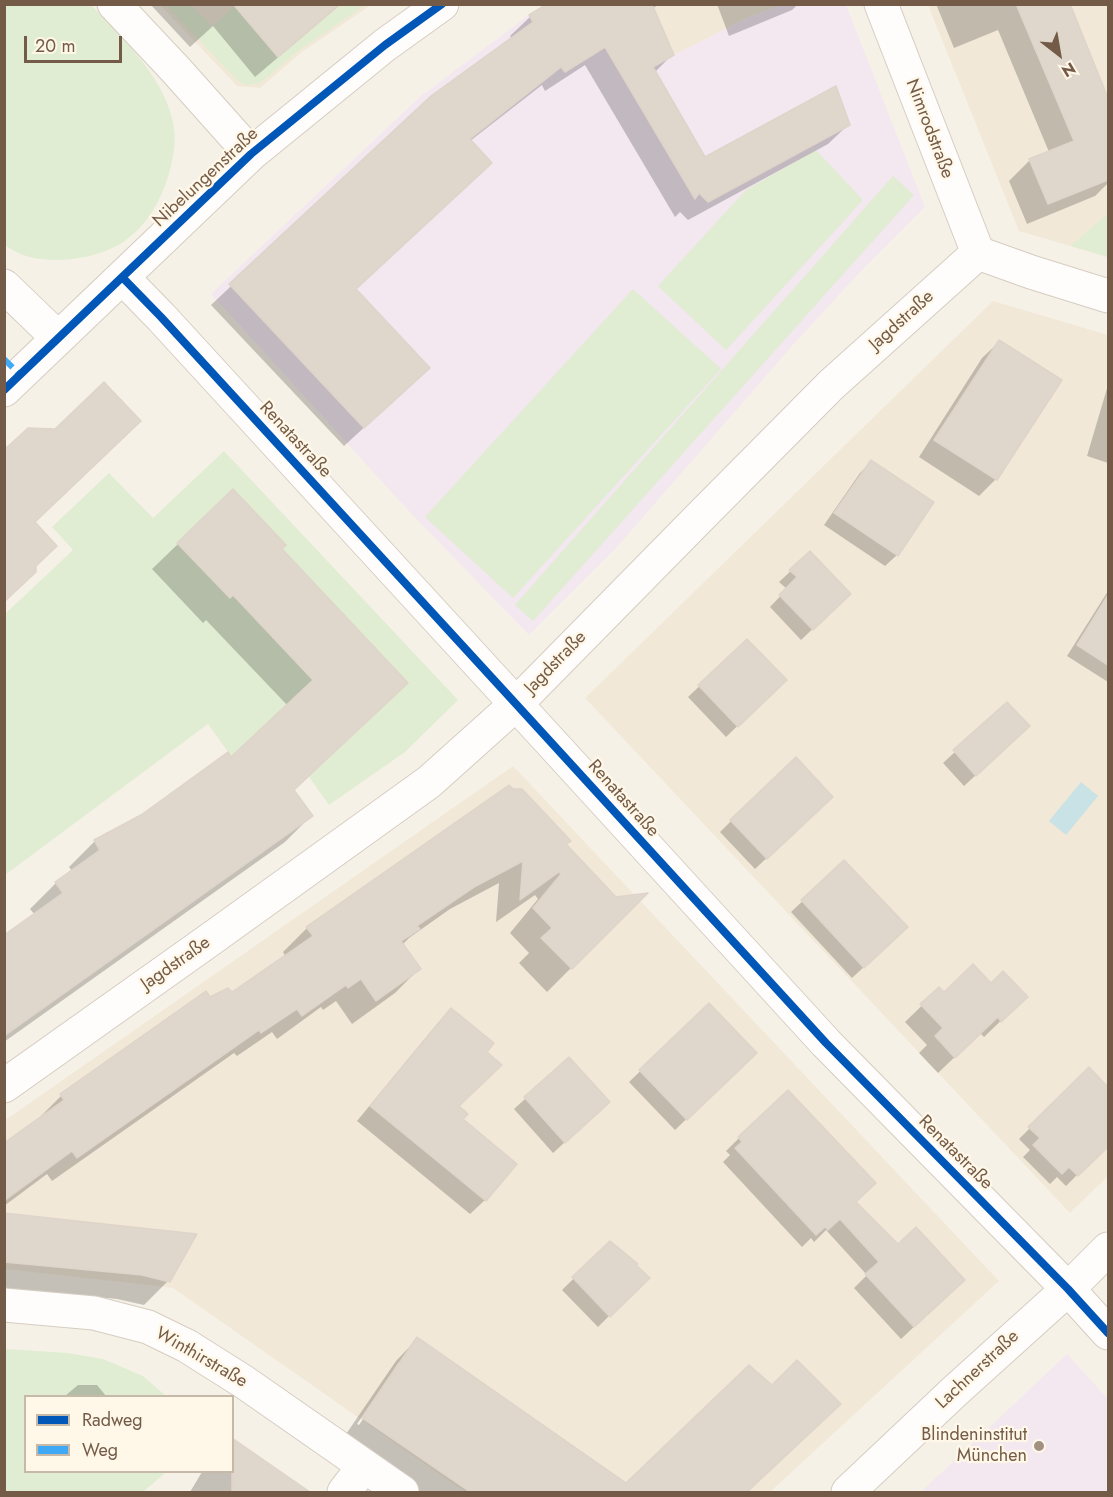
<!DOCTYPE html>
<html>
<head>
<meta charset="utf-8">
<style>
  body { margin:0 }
  #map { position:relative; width:1113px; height:1497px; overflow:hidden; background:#f6f1e7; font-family:Jost,sans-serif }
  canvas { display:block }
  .frame { position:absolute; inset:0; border:6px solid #745b48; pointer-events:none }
  .legend { position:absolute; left:24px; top:1395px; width:210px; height:78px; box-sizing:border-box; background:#fff7e7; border:2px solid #c7b9a7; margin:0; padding:8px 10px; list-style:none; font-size:18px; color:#745b48 }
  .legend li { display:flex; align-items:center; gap:12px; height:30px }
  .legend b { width:30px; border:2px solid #c7b9a7 }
  .north { position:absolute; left:1029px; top:24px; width:60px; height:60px; -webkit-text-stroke:4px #fff7e7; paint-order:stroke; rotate:149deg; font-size:16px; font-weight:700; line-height:24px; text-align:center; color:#745b48 }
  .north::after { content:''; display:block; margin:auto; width:21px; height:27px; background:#745b48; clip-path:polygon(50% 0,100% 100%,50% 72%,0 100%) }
  .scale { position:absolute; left:24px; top:36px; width:98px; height:27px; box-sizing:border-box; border:3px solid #745b48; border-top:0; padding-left:8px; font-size:18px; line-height:21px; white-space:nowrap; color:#745b48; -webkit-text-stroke:4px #fff7e7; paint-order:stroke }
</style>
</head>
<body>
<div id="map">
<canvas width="1113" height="1497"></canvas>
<div class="frame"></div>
<ul class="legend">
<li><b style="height:8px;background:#0057b8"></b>Radweg</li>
<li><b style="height:8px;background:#3fa9f5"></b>Weg</li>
</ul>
<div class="north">N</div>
<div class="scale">20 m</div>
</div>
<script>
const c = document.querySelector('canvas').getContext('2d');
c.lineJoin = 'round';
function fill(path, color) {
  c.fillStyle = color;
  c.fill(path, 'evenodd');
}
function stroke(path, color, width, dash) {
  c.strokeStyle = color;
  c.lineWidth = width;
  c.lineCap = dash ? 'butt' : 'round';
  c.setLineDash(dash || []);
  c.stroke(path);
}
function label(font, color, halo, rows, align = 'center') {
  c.font = font + ' Jost,sans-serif';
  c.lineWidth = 4.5;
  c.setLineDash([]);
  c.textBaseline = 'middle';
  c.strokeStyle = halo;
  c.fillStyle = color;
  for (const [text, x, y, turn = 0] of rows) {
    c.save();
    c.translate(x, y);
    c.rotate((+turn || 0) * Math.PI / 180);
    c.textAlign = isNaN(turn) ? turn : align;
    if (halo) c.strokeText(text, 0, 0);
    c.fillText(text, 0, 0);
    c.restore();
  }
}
fill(new Path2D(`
  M160,5H371L302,52L260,88L237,86Z
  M616,5H781L749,17L674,55L653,67Z
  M928,5H1108V257L1019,231Z
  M993,301L1108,335V1176L1070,1213L585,698Z
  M513,766L999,1281L770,1492H465L173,1288L5,1269L4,1121Z`), '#f2e8d7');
fill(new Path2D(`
  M547,5L653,67L674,55L749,17L781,5H846L925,207L861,271L792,346L616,548L529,635L406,508L211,294L421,96L529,15Z
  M1067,1354L1108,1399V1492H921Z`), '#f3e7f0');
fill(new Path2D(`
  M5,4L91,5C122,37 168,81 174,128C176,144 173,161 168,177C160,202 147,225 126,240C101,259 49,266 21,254C15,252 10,248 5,245Z
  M166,5H191L212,27L235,6L278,56L340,5H365L298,51L260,83L248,85L241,83L235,78Z
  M816,150L863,200L726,350L658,286L746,190Z
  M893,176L914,195L533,621L515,605Z
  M1108,213V257L1071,246Z
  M633,289L721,369L513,598L425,517Z
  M224,451L458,700L405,752L329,805L309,777L408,683L282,549L233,490L177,543L229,598L233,595L313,680L248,780L208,724L5,875V614L73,550L52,527L109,473L153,518Z
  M5,1349L68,1353L103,1359L143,1376L166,1396H26V1472H166L143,1492H5Z`), '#e0edd2');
fill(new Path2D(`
  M1081,782L1098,796L1066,835L1049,821Z`), '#c9e2e6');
fill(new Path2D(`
  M150,4H341L255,77L213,26L190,47Z
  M549,4H660L653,8L673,54L654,73L704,159L848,125L828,144L688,220L680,212L675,217L585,65L545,91L542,85L470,141L355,289L408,387L344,446L211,305L432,97L512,39L510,36L530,17Z
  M717,4H798L792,10L729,36Z
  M936,4H1068L1108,102V183L1095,196L1027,224L1009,181L1030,160L1049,152L998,30L954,48Z
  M999,342L1059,381L996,479L979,496L919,457L982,358Z
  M1108,385V463L1087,456Z
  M871,462L932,503L897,555L885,566L824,525L860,473Z
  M178,544L280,549L406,683L293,791L311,816L285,842L4,1042V937L35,915L30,909L56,883L72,871L69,867L95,841L141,816L231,759L288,706L206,620L203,623L152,569Z
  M810,553L838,605L801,640L770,607L787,589L779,582Z
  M1108,591V682L1067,656Z
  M747,641L785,680L726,737L688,697Z
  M1007,704L1017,737L964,786L943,763Z
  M509,787L565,845L615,899L644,895L547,992L519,963L529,953L510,933L538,899L535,895L496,922L499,883L450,909L409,938L402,945L419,969L395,993L352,1024L336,1001L323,1010L321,1007L277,1039L272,1032L237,1056L234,1053L52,1181L47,1174L4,1206V1145L37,1120L61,1096L206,993L210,999L232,994L286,957L283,952L307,928Z
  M820,808L755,869L720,832L731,821Z
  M844,862L895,938L852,978L791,912Z
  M939,989L944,994L1009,1013L984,1037L980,1033L938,1073L919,1053L927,1045L905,1022Z
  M709,1005L755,1053L675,1130L629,1082Z
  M451,1010L485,1052L457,1107L485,1200L470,1214L357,1121L437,1024Z
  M569,1059L597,1113L553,1153L514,1109Z
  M1089,1069L1108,1089V1144L1066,1186L1057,1177L1050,1184L1023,1157L1030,1150L1019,1139Z
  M739,1138L854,1202L898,1246L950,1293L901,1339L854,1288L867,1275L826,1230L814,1242L811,1238L802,1247L723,1162L730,1155L726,1151Z
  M4,1214L168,1281L144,1305L117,1299L4,1288Z
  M610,1243L647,1278L598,1327L562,1290Z
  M417,1339L626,1485L818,1425L746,1492H417L342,1440L396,1361ZM399,1362H402L359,1425L357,1424Z
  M78,1385H97L106,1396H65Z
  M202,1472H232L300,1487L296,1492H190Z`), '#0003');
const building = new Path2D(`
  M233,4H340L278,57Z
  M547,4H652L674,55L653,67L705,157L836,86L850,125L708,202L699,193L695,199L605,47L565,72L561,67L470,139L492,163L356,289L430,368L364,428L229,284L431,96L533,22L529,15Z
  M1016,4H1070L1108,98V180L1048,204L1029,159L1074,141Z
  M999,340L1062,380L997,480L934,440Z
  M104,382L141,421L35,522L57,546L36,566V572L4,602V450L28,428L55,429Z
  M871,460L934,502L898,556L834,513Z
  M233,489L286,545L282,549L408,683L294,790L313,816L4,1036V935L63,893L55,882L100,850L94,840L141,815L228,752L231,757L313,680L233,595L230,598L177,543Z
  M810,551L851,594L813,630L779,595L797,577L789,570Z
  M1108,595V665L1077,645Z
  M747,639L787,680L738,727L698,685Z
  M1007,702L1030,726L976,776L953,750Z
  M796,757L833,797L767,859L730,820Z
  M509,785L513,789H522L539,807L571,841L566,844L616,897L648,893L572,969L541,938L552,928L533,908L561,874L559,872L520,900L523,861L476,886L417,926L420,929L401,941L421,969L376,1001L361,979L348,988L346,985L302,1016L297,1009L261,1033L259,1030L77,1158L72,1151L4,1201V1143L64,1100L60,1094L206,991L210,997L228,988L232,992L313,936L306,927Z
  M844,860L908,927L864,968L801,900Z
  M973,964L991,983L1003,971L1028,997L1001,1022L998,1017L955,1058L935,1036L943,1028L920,1004L939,987L944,992Z
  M709,1003L757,1053L687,1120L639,1070Z
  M451,1008L494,1043L487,1052L502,1065L459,1106L468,1114L463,1119L517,1164L486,1201L370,1106Z
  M569,1057L610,1102L565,1143L524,1097Z
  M1089,1067L1108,1087V1147L1078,1176L1069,1167L1062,1174L1033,1145L1040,1138L1028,1127Z
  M788,1090L876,1183L856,1202L898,1244L916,1227L965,1280L914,1327L865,1274L879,1262L840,1219L828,1230L825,1227L816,1235L735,1148L742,1142L738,1137Z
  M4,1213L67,1220L197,1234L170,1282L142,1275L4,1262Z
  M610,1241L638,1264L636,1265L650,1278L610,1317L572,1277Z
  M417,1337L626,1483L749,1365L772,1385L797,1360L841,1404L747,1492H470L362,1418Z
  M232,1438L310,1492H232Z`);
fill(building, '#e0d7cc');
stroke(building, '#dfd4c9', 1.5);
const minor = new Path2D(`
  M114,4L176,70L251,154
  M881,4L978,253
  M978,253L1031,272L1108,296
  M123,278L161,317L516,704L826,1043L1068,1289L1108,1333
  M4,286L58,338
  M4,390L251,154L385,45L442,4
  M4,1086L208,941L429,782L516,704L702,515L831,385L978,253
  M4,1305L94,1313L148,1327L187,1346L244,1382L402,1492
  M344,1492L364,1466
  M848,1492L955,1391L1068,1289L1108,1249`);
stroke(minor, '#d6ccc2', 35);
stroke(minor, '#fefdfb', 33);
stroke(new Path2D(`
  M4,359L20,375`), '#3fa9f5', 6, [12, 6]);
stroke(new Path2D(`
  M123,278L161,317L516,704L826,1043L1068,1289L1108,1333
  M4,390L251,154L385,45L442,4`), '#0057b8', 8);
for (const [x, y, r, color] of [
  [1039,1446,6,"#a29080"]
]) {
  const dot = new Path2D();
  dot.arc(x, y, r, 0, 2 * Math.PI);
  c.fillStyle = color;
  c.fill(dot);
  stroke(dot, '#fff7e7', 2);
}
label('18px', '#745b48', '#fff7e7', [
  ["Nimrodstraße",929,129,69],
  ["Nibelungenstraße",206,178,-43],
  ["Jagdstraße",902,321,-42],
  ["Renatastraße",295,440,47],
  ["Jagdstraße",556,663,-46],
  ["Renatastraße",623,799,48],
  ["Jagdstraße",176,964,-35],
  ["Renatastraße",955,1153,45],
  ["Winthirstraße",201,1358,30],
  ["Lachnerstraße",978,1370,-43]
]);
label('18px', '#745b48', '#fff7e7', [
  ["Blindeninstitut",1027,1436],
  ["München",1027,1457]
], 'right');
</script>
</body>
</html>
